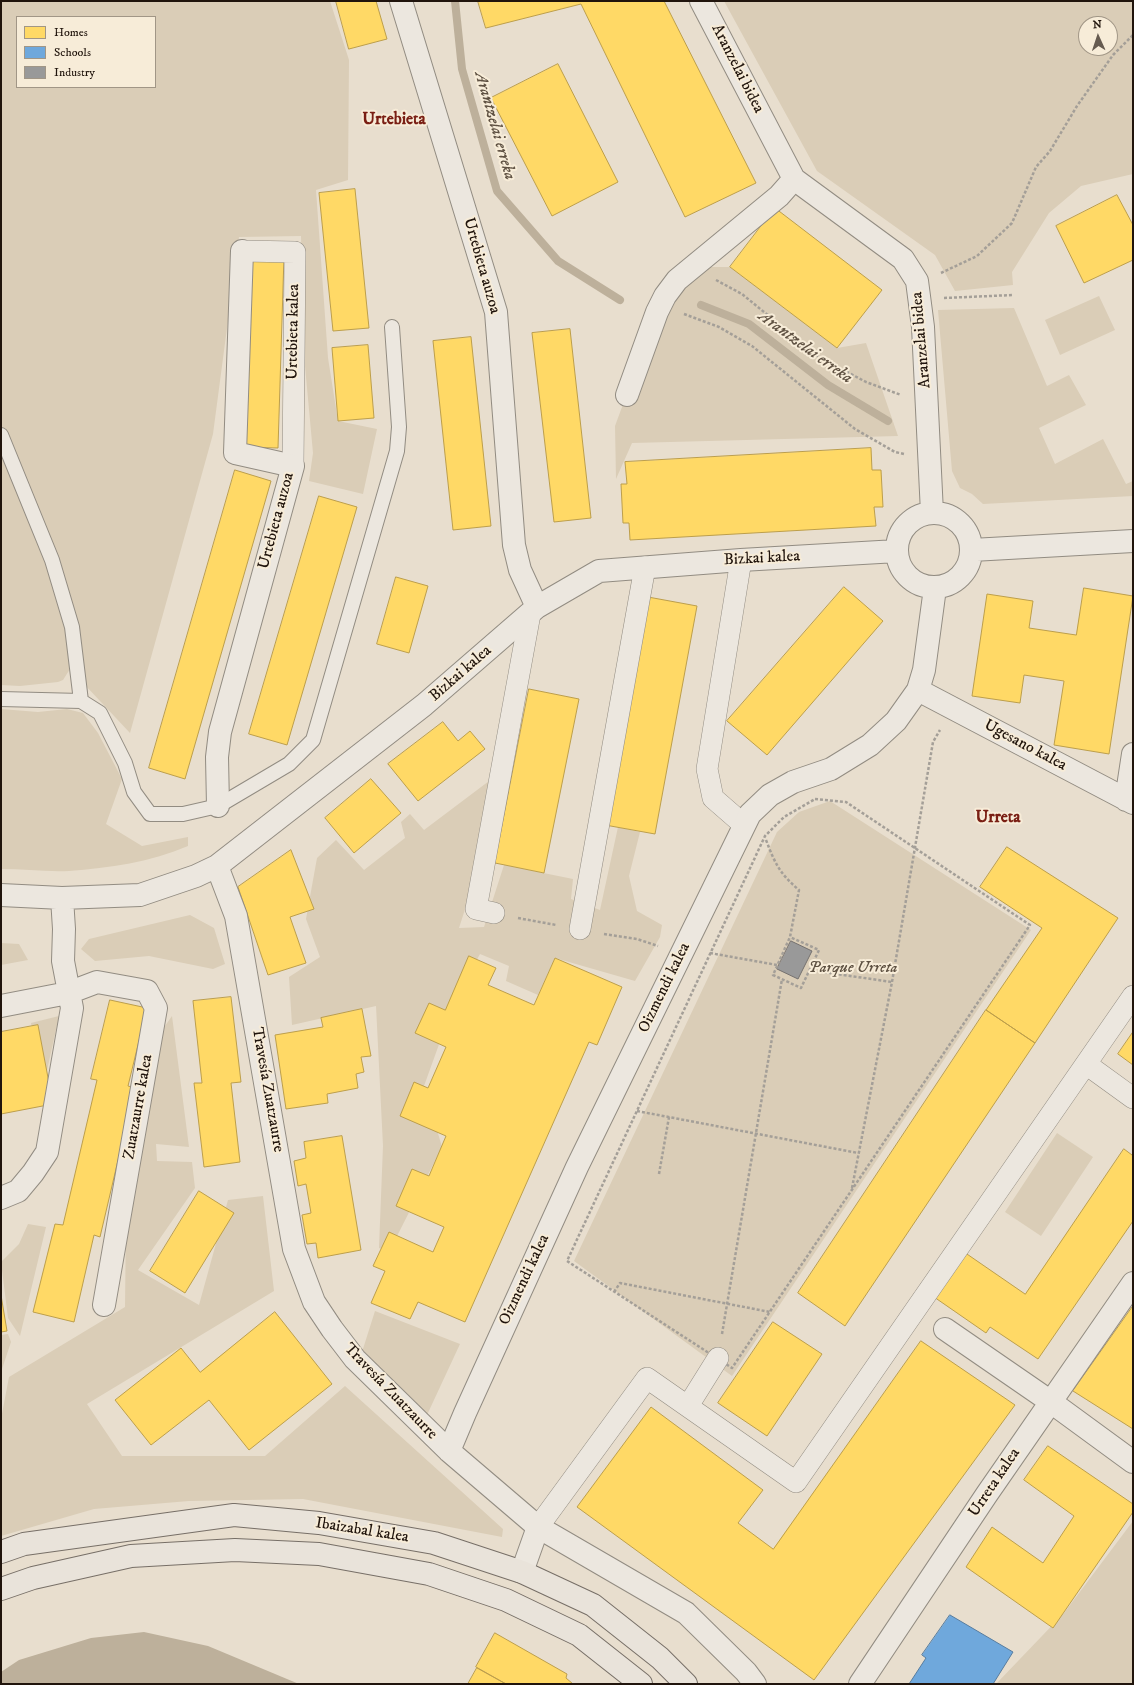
<!DOCTYPE html>
<html>
<head>
<meta charset="utf-8">
<style>
  body { margin:0 }
  #map { position:relative; width:1134px; height:1685px; overflow:hidden; background:#e8dece; font-family:"IM FELL DW Pica",serif }
  canvas { display:block }
  .frame { position:absolute; inset:0; border:2px solid #20140c; pointer-events:none }
  .legend { position:absolute; left:16px; top:16px; width:140px; height:72px; box-sizing:border-box; background:#f7ecd8; border:1px solid #a19686; margin:0; padding:5px 7px; list-style:none; font-size:12px; color:#20140c }
  .legend li { display:flex; align-items:center; gap:8px; height:20px }
  .legend b { width:20px; border:1px solid #a19686 }
  .north { position:absolute; left:1078px; top:16px; width:40px; height:40px; box-sizing:border-box; background:#f7ecd8; border:1px solid #a19686; border-radius:50%; rotate:357deg; font-size:11px; font-weight:700; line-height:16px; text-align:center; color:#20140c }
  .north::after { content:''; display:block; margin:auto; width:14px; height:18px; background:#665b50; clip-path:polygon(50% 0,100% 100%,50% 72%,0 100%) }
</style>
</head>
<body>
<div id="map">
<canvas width="1134" height="1685"></canvas>
<div class="frame"></div>
<ul class="legend">
<li><b style="height:11px;background:#ffd966"></b>Homes</li>
<li><b style="height:11px;background:#6fa8dc"></b>Schools</li>
<li><b style="height:11px;background:#999"></b>Industry</li>
</ul>
<div class="north">N</div>
</div>
<script>
const c = document.querySelector('canvas').getContext('2d');
c.lineJoin = 'round';
function fill(path, color) {
  c.fillStyle = color;
  c.fill(path, 'evenodd');
}
function stroke(path, color, width, dash) {
  c.strokeStyle = color;
  c.lineWidth = width;
  c.lineCap = dash ? 'butt' : 'round';
  c.setLineDash(dash || []);
  c.stroke(path);
}
function label(font, color, halo, rows, align = 'center') {
  c.font = font + ' "IM FELL DW Pica",serif';
  c.lineWidth = 4;
  c.setLineDash([]);
  c.textBaseline = 'middle';
  c.strokeStyle = halo;
  c.fillStyle = color;
  for (const [text, x, y, turn = 0] of rows) {
    c.save();
    c.translate(x, y);
    c.rotate((+turn || 0) * Math.PI / 180);
    c.textAlign = isNaN(turn) ? turn : align;
    if (halo) c.strokeText(text, 0, 0);
    c.fillText(text, 0, 0);
    c.restore();
  }
}
fill(new Path2D(`
  M1,1H330L349,60L348,180L316,190L328,358L338,421L377,429L363,494L309,481L313,453L304,355L301,236L239,237L213,434L130,733L70,669L63,680L58,682L20,686L1,685ZM17,17H155V87H17Z
  M724,1H1133V174L1081,186L1049,213L1012,272L1013,285L955,291L935,255L817,171ZM1086,24H1110V48H1086Z
  M694,267H730L837,348L866,343L898,436L632,443L616,479L615,426L657,312Z
  M1099,296L1115,330L1060,355L1045,320Z
  M1014,308L1047,386L1069,375L1086,405L1039,428L1055,464L1103,439L1126,484L1133,481V496L983,504L972,494L960,488L952,471L938,310Z
  M1,709L38,712L67,709L83,713L98,733L122,779L106,824L142,846L188,837V846C151,862 109,868 69,871C46,872 23,869 1,869Z
  M493,778L468,900L459,928L484,927L504,865L573,879L571,899L600,910L618,827L640,832L629,876L637,911L662,925L660,937L635,981L555,958L538,995L506,981L509,966L480,954L455,1000L424,1086L442,1147L389,1252L379,1248L383,1146L376,1006L292,1025L289,977L320,957L306,919L317,858L336,840L364,870L405,838L401,822L410,814L424,830Z
  M830,801L1031,930L732,1376L574,1261L777,832L799,812Z
  M190,915L214,928L225,964L213,969L149,956L95,961L81,949L89,939Z
  M1,943L19,944L28,960L1,965Z
  M59,1016L44,1084H42L31,1023Z
  M172,1016L189,1147L156,1144L157,1161L192,1162L195,1188L138,1270L199,1305L228,1200L263,1196L274,1291L87,1404L122,1456H265L345,1386L503,1529L502,1537L303,1499L189,1501L94,1509L1,1536V1419L9,1377L125,1307L126,1220L155,1040Z
  M1057,1133L1093,1157L1041,1236L1005,1212Z
  M28,1224L46,1227L20,1336L8,1318L1,1262L19,1244Z
  M375,1311L460,1344L427,1415L362,1352Z
  M8,1334L11,1342L1,1372V1335Z
  M1133,1521V1684H996L1064,1613Z`), '#dacdb7');
fill(new Path2D(`
  M144,1632L208,1646L299,1684H1V1672L19,1660L91,1638Z`), '#bdb09b');
const homes = new Path2D(`
  M336,1H376L387,39L349,49Z
  M478,1H664L756,183L685,217L581,4L486,28Z
  M558,64L618,182L552,216L491,98Z
  M355,189L369,328L333,331L319,193Z
  M1117,195L1133,225V260L1084,283L1056,226Z
  M775,208L882,290L837,348L730,267Z
  M246,255L284,256L278,448L240,447Z
  M570,329L591,518L554,522L532,333Z
  M471,337L491,526L453,530L433,341Z
  M368,345L374,418L338,421L332,348Z
  M871,448L872,470H881L883,507H874L876,526L630,540L629,523H623L621,484H627L625,462Z
  M235,470L271,481L185,779L149,768Z
  M319,496L357,507L287,745L249,734Z
  M396,577L428,586L409,653L377,644Z
  M844,587L883,621L767,755L727,721Z
  M1084,588L1133,596L1109,754L1054,745L1064,681L1024,675L1020,703L972,696L987,594L1033,601L1029,628L1076,635Z
  M648,597L697,606L655,834L605,825Z
  M529,689L579,699L544,873L495,863Z
  M443,722L458,741L470,731L485,749L418,801L388,764Z
  M371,779L401,813L354,853L325,818Z
  M1007,847L1118,918L1035,1043L986,1010L1042,928L980,887Z
  M291,850L314,909L290,917L306,963L268,975L238,887Z
  M469,956L496,968L488,985L534,1005L555,958L622,987L597,1045L589,1042L465,1322L418,1302L410,1319L371,1303L385,1271L373,1266L389,1232L433,1252L444,1227L396,1206L412,1169L429,1176L446,1136L400,1116L414,1082L428,1088L446,1047L415,1033L429,1003L445,1010Z
  M231,997L241,1082L231,1083L240,1162L204,1167L194,1083H202L193,1001Z
  M110,1000L147,1008L128,1086L135,1088L100,1237L94,1235L74,1322L33,1312L55,1224L63,1225L97,1080L91,1079Z
  M362,1009L371,1056L361,1057L364,1072L356,1074L358,1088L327,1094L328,1103L286,1109L275,1035L323,1027L321,1018Z
  M986,1010L1035,1043L845,1326L798,1293Z
  M38,1025L53,1104L1,1114V1032Z
  M1133,1032V1065L1118,1054Z
  M342,1136L361,1250L318,1258L316,1243L307,1244L302,1215L311,1213L306,1184L298,1186L294,1161L306,1158L304,1142Z
  M1124,1149L1132,1155L1133,1154V1221L1038,1359L990,1327L986,1333L934,1297L964,1252L1025,1294Z
  M199,1191L234,1213L185,1293L150,1271Z
  M1,1295L7,1331L1,1332Z
  M1133,1306V1429L1073,1391Z
  M275,1312L332,1384L249,1450L209,1400L151,1445L115,1400L181,1348L200,1372Z
  M773,1322L822,1354L767,1436L718,1403Z
  M921,1341L1015,1405L814,1680L577,1507L651,1407L763,1490L738,1523L773,1549Z
  M1048,1446L1133,1504V1512L1053,1628L966,1567L992,1527L1043,1563L1074,1516L1024,1480Z
  M495,1633L567,1674L566,1678L573,1684H506L476,1667Z
  M477,1668L506,1684H468Z`);
fill(homes, '#ffd966');
stroke(homes, '#bc9e4b', 1);
const schools = new Path2D(`
  M950,1615L1013,1652L993,1684H909L926,1658L922,1655Z`);
fill(schools, '#6fa8dc');
stroke(schools, '#577c9e', 1);
const industry = new Path2D(`
  M791,941L812,951L798,979L777,969Z`);
fill(industry, '#999');
stroke(industry, '#75716f', 1);
stroke(new Path2D(`
  M455,1L462,69L497,191L558,261L620,300
  M701,305L749,324L828,385L888,421`), '#bdb09b', 8);
const service = new Path2D(`
  M1,435L52,560L72,627L81,701
  M1,699L81,701L100,713L125,763L134,792L150,814H183L218,806L289,764L313,740L397,451L399,427L392,327`);
const pedestrian = new Path2D(`
  M242,251L295,252L293,466
  M741,560L707,769L713,798L744,825
  M494,913L476,909L530,614
  M580,929L645,567
  M1086,1064L1133,1098
  M688,1406L718,1358
  M538,1527L647,1378L796,1482L1133,996`);
const minor = new Path2D(`
  M401,1L496,312L514,545L520,570L537,607
  M701,1L794,179L903,259L917,281L923,327L932,513
  M627,395L657,312L665,296L677,280L779,196L794,179
  M897 550a37 37 0 1 1 74 0a37 37 0 1 1-74 0Z
  M972,550L1133,541
  M918,690L1133,803
  M1126,800L1133,754
  M218,806L217,757L220,732L293,466L235,453L242,251
  M217,866L236,916L294,1249L314,1302L332,1329L355,1359L449,1451L538,1527L686,1613L746,1672L755,1684
  M1,895L62,898L140,895L196,876L217,866L424,705L537,607L599,571L741,560L897,551
  M1,1006L68,993L97,982L147,991L156,1008L104,1305
  M1,1198L18,1191L33,1173L47,1152L72,1008L63,961L64,929L62,898
  M945,1329L1051,1402L1133,1462
  M449,1451L465,1413L577,1167L750,814L770,795L793,782L831,769L870,745L896,721L918,690L924,670L935,588
  M522,1572L538,1527
  M860,1684L987,1494L1133,1283`);
const trunk = new Path2D(`
  M1,1552L24,1544L234,1515L319,1523L434,1543L522,1572L593,1605L660,1658L686,1684
  M1,1589L33,1578L131,1556L235,1550L319,1554L429,1574L506,1600L579,1635L641,1684`);
stroke(service, '#928c82', 16);
stroke(pedestrian, '#928c82', 22);
stroke(minor, '#928c82', 24);
stroke(trunk, '#776f67', 24);
stroke(new Path2D(`
  M941,273L977,256L1012,223L1036,167L1050,151L1077,106L1113,55L1133,35
  M716,280L742,294L819,357L866,382L901,395
  M944,298L1013,295
  M684,314L719,327L752,346L855,429L895,452L904,454
  M815,799L846,802L1030,925L732,1368L567,1261L765,836L784,817Z
  M766,840C775,863 779,873 799,890L790,937L773,975L801,988L819,950L790,937
  M518,918L556,925
  M604,934L637,939L658,946
  M710,953L777,965
  M809,970L892,982
  M637,1111L858,1153
  M659,1174L669,1117
  M852,1188L892,982L933,742L940,730
  M614,1292L620,1283L770,1312
  M722,1334L782,979`), '#a49f98', 2.5, [3, 2]);
stroke(service, '#ece7df', 14);
stroke(pedestrian, '#ece7df', 21);
stroke(minor, '#ece7df', 22);
stroke(trunk, '#e9e3da', 22);
label('16px', '#20140c', '#f7ecd8', [
  ["Aranzelai bidea",737,69,63],
  ["Urtebieta auzoa",481,266,74],
  ["Urtebieta kalea",294,332,-89],
  ["Aranzelai bidea",922,340,-95],
  ["Urtebieta auzoa",277,521,-75],
  ["Bizkai kalea",762,559,-3],
  ["Bizkai kalea",461,674,-41],
  ["Ugesano kalea",1025,746,28],
  ["Oizmendi kalea",665,988,-64],
  ["Travesía Zuatzaurre",267,1090,80],
  ["Zuatzaurre kalea",139,1107,-80],
  ["Oizmendi kalea",525,1280,-65],
  ["Travesía Zuatzaurre",390,1392,46],
  ["Urreta kalea",995,1483,-56],
  ["Ibaizabal kalea",362,1531,9]
]);
label('italic 16px', '#5d5041', '#f7ecd8', [
  ["Parque Urreta",853,969]
]);
label('bold 17px', '#7a1f14', '#f7ecd8', [
  ["Urtebieta",394,120],
  ["Urreta",998,818]
]);
label('italic 17px', '#5f5142', '#f7ecd8', [
  ["Arantzelai erreka",494,126,74],
  ["Arantzelai erreka",805,348,36]
]);
</script>
</body>
</html>
